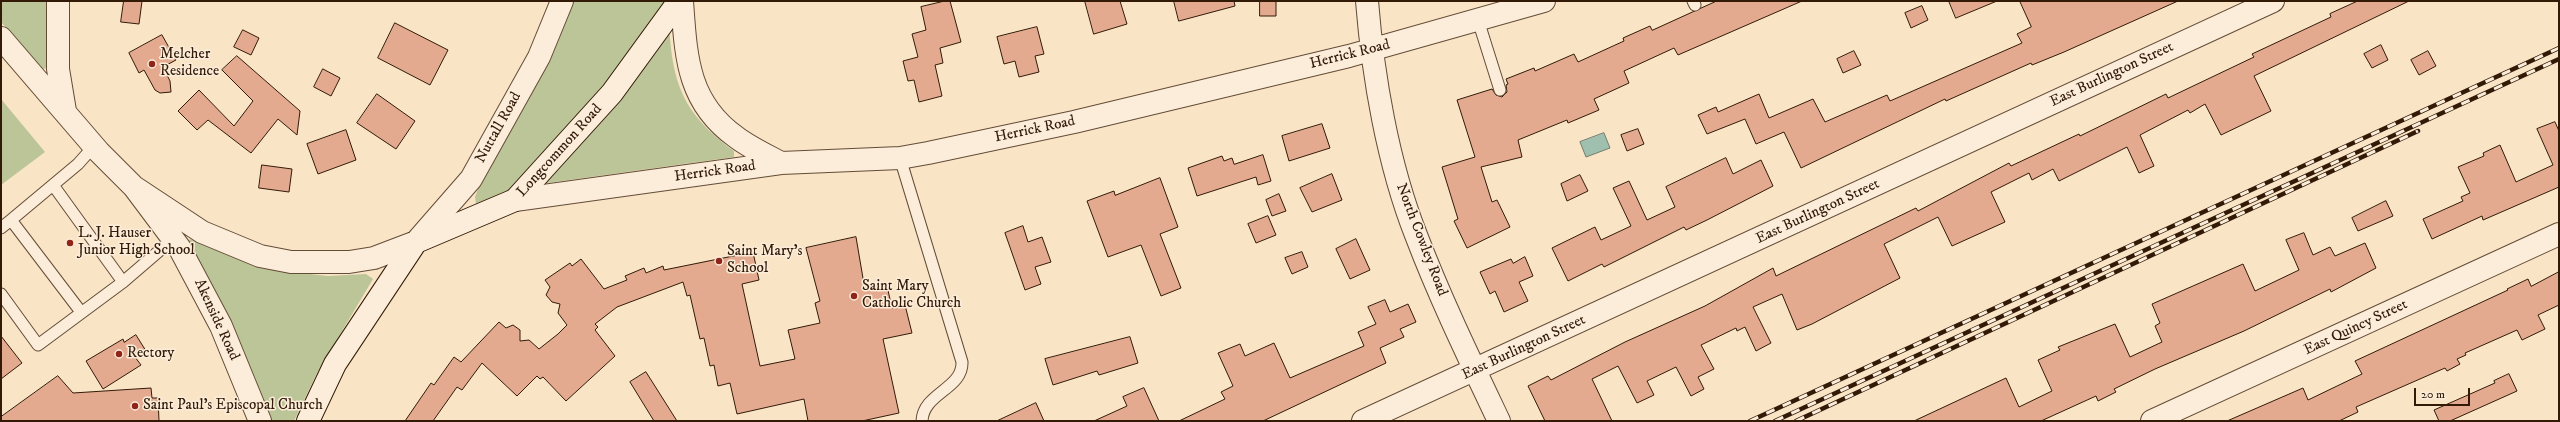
<!DOCTYPE html>
<html>
<head>
<meta charset="utf-8">
<style>
  body { margin:0 }
  #map { position:relative; width:2560px; height:422px; overflow:hidden; background:#f9e4c6; font-family:"IM FELL DW Pica",serif }
  canvas { display:block }
  .frame { position:absolute; inset:0; border:2px solid #321a07; pointer-events:none }
  .scale { position:absolute; left:2414px; top:388px; width:56px; height:18px; box-sizing:border-box; border:2px solid #321a07; border-top:0; padding-left:5px; font-size:12px; line-height:14px; white-space:nowrap; color:#321a07; -webkit-text-stroke:3px #fbedda; paint-order:stroke }
</style>
</head>
<body>
<div id="map">
<canvas width="2560" height="422"></canvas>
<div class="frame"></div>
<div class="scale">20 m</div>
</div>
<script>
const c = document.querySelector('canvas').getContext('2d');
c.lineJoin = 'round';
function fill(path, color) {
  c.fillStyle = color;
  c.fill(path, 'evenodd');
}
function stroke(path, color, width, dash) {
  c.strokeStyle = color;
  c.lineWidth = width;
  c.lineCap = dash ? 'butt' : 'round';
  c.setLineDash(dash || []);
  c.stroke(path);
}
function label(font, color, halo, rows, align = 'center') {
  c.font = font + ' "IM FELL DW Pica",serif';
  c.lineWidth = 3;
  c.setLineDash([]);
  c.textBaseline = 'middle';
  c.strokeStyle = halo;
  c.fillStyle = color;
  for (const [text, x, y, turn = 0] of rows) {
    c.save();
    c.translate(x, y);
    c.rotate((+turn || 0) * Math.PI / 180);
    c.textAlign = isNaN(turn) ? turn : align;
    if (halo) c.strokeText(text, 0, 0);
    c.fillText(text, 0, 0);
    c.restore();
  }
}
fill(new Path2D(`
  M1,1H48L47,68L43,69L1,22Z
  M571,1H668C671,71 673,107 734,151V157L533,185L503,192L476,204L475,197L478,189Z
  M1,99L45,152L1,185Z
  M190,239L250,263L274,270L328,276L366,274L373,279L317,373L294,421H269L255,378L240,344L188,243Z`), '#bbc597');
const water = new Path2D(`
  M1604,133L1610,148L1586,157L1580,142Z`);
fill(water, '#9fbfaf');
stroke(water, '#737d6c', 1);
const building = new Path2D(`
  M124,1H142L139,24L121,22Z
  M945,1H950L961,42L940,48L943,63L935,65L942,96L919,102L914,80L908,81L903,61L918,57L912,34L926,30L921,7Z
  M1085,1H1120L1127,24L1094,34Z
  M1174,1H1234L1235,6L1179,21Z
  M1260,1H1276V16H1260Z
  M1717,1H1802L1678,55L1674,48L1624,71L1629,83L1594,99L1599,110L1568,123L1567,120L1518,140L1522,157L1481,167L1492,202L1497,200L1510,227L1467,248L1454,221L1458,219L1442,167L1475,157L1457,100L1492,89L1496,95L1502,97L1507,92L1506,85L1508,84L1506,79L1534,68L1535,71L1574,54L1578,62L1624,41L1623,38L1650,26L1652,30Z
  M1949,1H1997L1956,18Z
  M2020,1H2178L2064,52L2032,65L2031,63L1946,101L1945,99L1801,168L1784,132L1756,144L1745,119L1707,134L1698,115L1716,107L1718,112L1759,94L1769,118L1813,99L1825,122L1887,95L1890,101L2022,43L2017,34L2031,27Z
  M2358,1H2409L2254,76L2271,111L2221,135L2205,104L2190,113L2188,110L2140,135L2154,166L2139,173L2127,147L2059,181L2053,169L2032,180L2029,173L1991,192L2005,222L1952,246L1938,217L1884,244L1900,278L1812,324L1797,330L1782,294L1753,307L1771,343L1756,351L1745,327L1737,331L1736,328L1701,345L1714,369L1698,377L1704,389L1691,396L1676,367L1647,381L1654,395L1637,403L1618,366L1592,379L1612,421H1545L1528,386L1548,376L1551,380L1625,342L1705,306L1773,268L1776,276L1916,208L1918,211L2009,163L2011,166L2079,134L2080,136L2166,94L2168,98L2254,57L2252,54L2331,17L2330,14Z
  M1922,6L1928,20L1911,28L1905,13Z
  M395,23L448,50L430,85L378,58Z
  M1037,27L1044,54L1035,56L1039,72L1019,77L1015,61L1004,64L997,37Z
  M243,30L259,38L251,55L234,47Z
  M162,35L176,60L163,67L170,81L171,92L160,93L155,90L144,70L139,73L129,53Z
  M2381,45L2388,60L2372,68L2364,54Z
  M1854,51L1861,65L1843,73L1837,59Z
  M2428,51L2436,66L2419,75L2411,60Z
  M237,56L300,111L297,135L278,119L251,153L208,120L197,130L178,111L199,90L234,126L253,101L222,70Z
  M323,69L340,78L331,96L314,87Z
  M377,94L415,121L396,149L357,123Z
  M2555,122L2559,131V187L2483,220L2482,216L2432,239L2423,219L2463,201L2461,197L2470,193L2458,167L2484,156L2483,153L2500,145L2516,182L2553,165L2537,129Z
  M1322,124L1330,148L1289,161L1282,136Z
  M1638,129L1644,144L1627,151L1621,135Z
  M346,130L356,160L318,174L307,144Z
  M1263,155L1271,181L1258,185L1256,177L1197,196L1188,168L1222,156L1224,161L1232,158L1234,164Z
  M1726,158L1733,174L1761,160L1773,186L1707,220L1686,230L1684,227L1604,267L1602,264L1568,281L1552,248L1595,227L1601,240L1631,226L1613,188L1629,181L1647,220L1675,207L1666,187Z
  M262,165L292,169L289,192L259,188Z
  M1332,174L1342,200L1312,212L1300,188Z
  M1580,175L1588,191L1567,201L1561,184Z
  M1160,178L1178,227L1160,234L1181,288L1161,296L1141,245L1108,257L1087,201L1114,191L1115,195Z
  M1279,194L1286,211L1272,216L1266,200Z
  M2386,201L2393,216L2358,231L2352,218Z
  M1268,216L1276,235L1256,243L1248,224Z
  M1023,226L1028,242L1042,237L1051,262L1035,267L1041,284L1025,290L1005,233Z
  M2304,233L2313,255L2330,247L2335,256L2365,243L2376,268L2331,292L2330,289L2244,331L2155,369L2114,389L2116,392L2098,401L2096,396L2041,421H1914L2006,378L2019,407L2052,391L2038,360L2060,350L2058,347L2115,324L2130,357L2162,342L2155,326L2160,323L2152,304L2243,264L2255,291L2299,270L2286,240Z
  M856,237L865,290L887,286L892,308L905,305L912,333L883,339L899,413L862,421H808L804,399L737,414L730,383L718,386L714,365L710,366L704,338L700,339L690,295L687,296L683,282L617,307L595,324L598,327L595,330L615,356L566,401L543,377L540,379L537,376L517,396L482,363L462,390L457,387L433,421H405L431,383L434,385L454,357L461,362L499,322L506,328L513,325L520,330V341L529,340L539,349L558,334L567,325L558,313L560,304L552,302L546,295L550,287L545,280L570,263L572,266L581,259L604,289L627,280L625,276L644,268L646,273L663,266L664,270L753,252L759,280L742,284L760,366L795,359L788,330L820,323L815,303L820,301L806,248Z
  M1356,239L1370,270L1350,279L1336,249Z
  M1302,252L1308,267L1292,274L1285,258Z
  M1525,257L1533,276L1519,282L1528,301L1504,312L1495,291L1490,294L1480,272L1511,259L1513,263Z
  M2559,272V305L2538,315L2545,329L2522,340L2517,330L2465,353L2466,355L2457,359L2460,364L2447,371L2445,368L2356,407L2358,412L2339,421H2227L2303,388L2308,400L2362,374L2355,361L2508,290L2507,289L2528,279L2531,286Z
  M1385,300L1390,312L1408,304L1416,322L1400,329L1404,337L1380,348L1386,363L1263,421H1179L1225,399L1221,392L1233,386L1218,353L1240,344L1245,356L1274,343L1290,378L1364,346L1358,332L1376,324L1368,307Z
  M136,335L146,351L135,357L141,365L103,389L86,361L123,339L124,342Z
  M1,336L22,363L1,379Z
  M1130,337L1138,363L1099,375L1097,371L1053,385L1045,359Z
  M646,372L677,421H654L630,382Z
  M2509,374L2517,391L2450,421H2439L2434,410L2495,383L2494,381Z
  M58,376L73,393L151,388L152,398H158L159,421H1V417Z
  M1144,388L1159,421H1094L1127,406L1123,397Z
  M1036,403L1044,421H997Z`);
fill(building, '#e3aa90');
stroke(building, '#321a07', 1);
const lane = new Path2D(`
  M1693,1L1695,5
  M1478,20L1500,90
  M900,158L962,362C963,389 923,393 922,421
  M53,185L123,282
  M1,228L11,220
  M1,294L38,345L123,282L173,239
  M81,312L11,220L78,164L94,146`);
const street = new Path2D(`
  M58,1V69L65,111
  M682,1C686,56 687,102 736,137C749,147 766,155 781,163
  M1367,1C1373,77 1388,164 1416,235C1440,298 1470,360 1499,421
  M1,38L99,152L134,187L179,247L221,326L260,421
  M134,187L202,232L260,256L291,262H349L374,258L416,242L471,179L539,57L562,1
  M515,200L781,163L900,158L928,153L1074,122L1349,56L1544,1
  M1363,421L2273,1
  M2152,421L2559,234`);
const secondary = new Path2D(`
  M308,421L335,364L416,242L515,200L612,93L679,1`);
stroke(lane, '#644c37', 13);
stroke(street, '#644c37', 24);
stroke(secondary, '#321a07', 24);
stroke(lane, '#fbedda', 11);
stroke(street, '#fbedda', 22);
stroke(secondary, '#fbedda', 22);
const rail = new Path2D(`
  M1750,421L2559,48
  M1775,421L2559,59
  M1796,421L2418,131`);
stroke(rail, '#321a07', 4.5);
stroke(rail, '#fbedda', 3, [9]);
for (const [x, y, r, color] of [
  [152,64,4,"#8f2418"],
  [70,243,4,"#8f2418"],
  [719,261,4,"#8f2418"],
  [854,296,4,"#8f2418"],
  [119,354,4,"#8f2418"],
  [135,406,4,"#8f2418"]
]) {
  const dot = new Path2D();
  dot.arc(x, y, r, 0, 2 * Math.PI);
  c.fillStyle = color;
  c.fill(dot);
  stroke(dot, '#fbedda', 1.5);
}
label('15px', '#321a07', '#fbedda', [
  ["Melcher",160,55],
  ["Residence",160,72],
  ["L. J. Hauser",78,234],
  ["Junior High School",78,251],
  ["Saint Mary's",727,252],
  ["School",727,269],
  ["Saint Mary",862,287],
  ["Catholic Church",862,304],
  ["Rectory",127,354],
  ["Saint Paul's Episcopal Church",143,406]
], 'left');
label('15px', '#321a07', '#fbedda', [
  ["Herrick Road",1350,55,-14],
  ["East Burlington Street",2112,75,-25],
  ["Nuttall Road",499,128,-61],
  ["Herrick Road",1035,130,-12],
  ["Longcommon Road",560,151,-48],
  ["Herrick Road",715,172,-8],
  ["East Burlington Street",1818,212,-25],
  ["North Cowley Road",1421,240,69],
  ["Akenside Road",216,320,65],
  ["East Quincy Street",2356,328,-25],
  ["East Burlington Street",1524,348,-25]
]);
</script>
</body>
</html>
